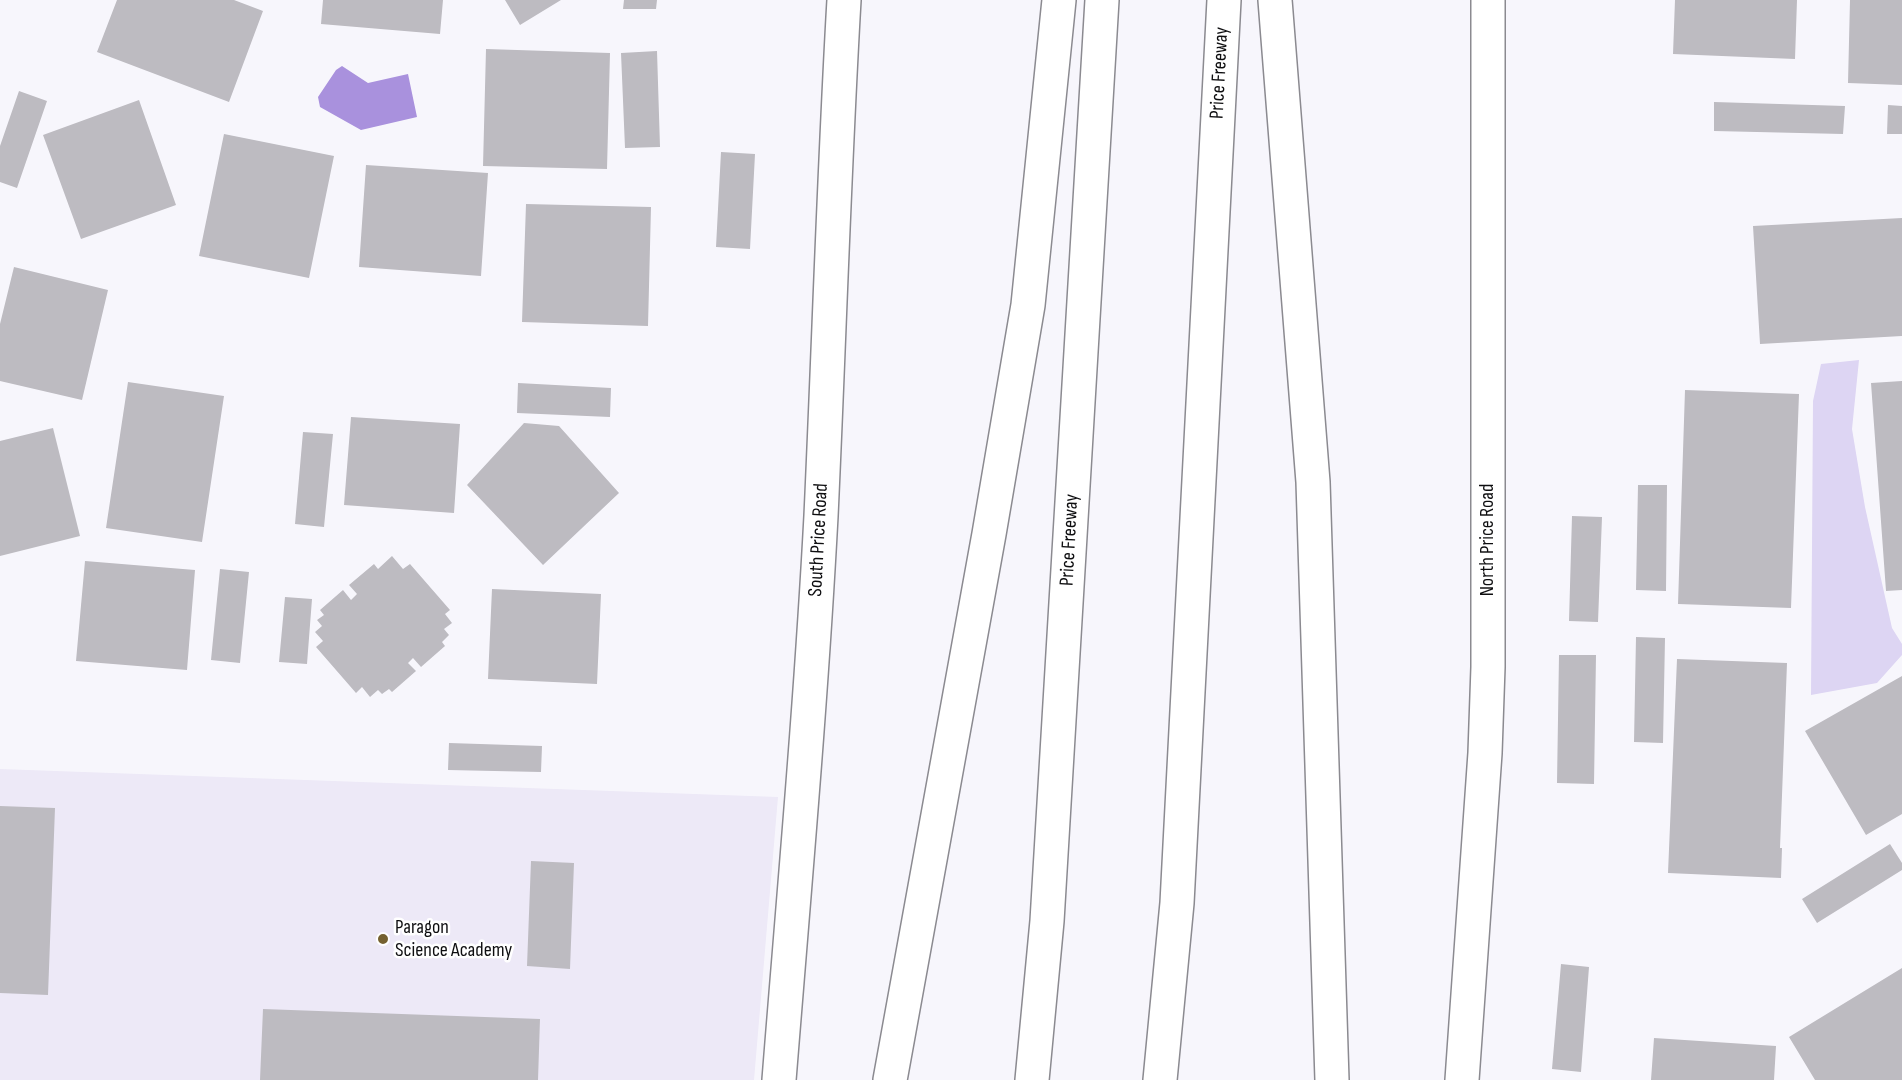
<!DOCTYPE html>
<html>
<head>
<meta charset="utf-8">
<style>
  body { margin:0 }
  canvas { display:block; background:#f7f6fc }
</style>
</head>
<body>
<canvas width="1902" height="1080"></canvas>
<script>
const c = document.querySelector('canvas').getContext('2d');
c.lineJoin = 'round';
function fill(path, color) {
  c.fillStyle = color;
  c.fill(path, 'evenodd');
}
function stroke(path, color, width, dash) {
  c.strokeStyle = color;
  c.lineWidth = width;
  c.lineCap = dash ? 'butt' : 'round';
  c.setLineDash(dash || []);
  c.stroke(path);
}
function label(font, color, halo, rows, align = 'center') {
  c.font = font + ' "Sofia Sans Condensed",sans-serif';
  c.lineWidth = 5;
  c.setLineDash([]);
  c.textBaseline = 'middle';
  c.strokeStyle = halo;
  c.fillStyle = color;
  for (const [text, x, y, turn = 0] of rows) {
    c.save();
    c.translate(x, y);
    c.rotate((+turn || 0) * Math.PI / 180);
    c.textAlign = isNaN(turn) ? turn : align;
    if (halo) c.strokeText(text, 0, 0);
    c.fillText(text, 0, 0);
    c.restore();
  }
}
fill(new Path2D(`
  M0,769L778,797L754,1080H0Z`), '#ede9f7');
fill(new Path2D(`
  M1859,360L1852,429L1865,507L1892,628L1902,644V655L1877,683L1811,695L1813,401L1821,364Z`), '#ddd5f3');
fill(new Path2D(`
  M342,66L368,83L408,74L417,117L361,130L320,107L318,97L336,70Z`), '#a991dd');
fill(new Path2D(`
  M117,0H234L263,11L229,102L97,52Z
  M323,0H443L440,34L321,24Z
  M505,0H561L520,25Z
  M624,0H657L656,9H623Z
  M1675,0H1797L1795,59L1673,54Z
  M1850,0H1902V85L1848,83Z
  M486,49L610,53L607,169L483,166Z
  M657,51L660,147L625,148L621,53Z
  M19,91L47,101L17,188L0,182V146Z
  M139,100L176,205L81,239L43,135Z
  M1714,102L1845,106L1843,134L1714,131Z
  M1888,105L1902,106V134H1887Z
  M224,134L334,156L309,278L199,256Z
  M721,152L755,154L750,249L716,247Z
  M366,165L488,173L481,276L359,267Z
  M526,204L651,207L648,326L522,322Z
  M1902,218V336L1760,344L1753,226Z
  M14,267L108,290L82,400L0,381V324Z
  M1902,381V590L1886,591L1871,383Z
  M128,382L224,396L202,542L106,528Z
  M518,383L611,388L610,417L517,413Z
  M1685,390L1799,394L1791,608L1678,604Z
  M351,417L460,424L454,513L344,505Z
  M524,423L559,426L619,493L543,565L467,485Z
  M53,428L80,536L0,556V441Z
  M303,432L333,434L324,527L295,524Z
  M1638,485H1667L1666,591L1636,590Z
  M1572,516L1602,517L1598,622L1569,621Z
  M392,556L403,569L410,564L450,610L445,614L452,623L444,629L449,635L442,642L445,646L421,667L413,658L408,663L416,671L392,692L389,689L382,694L378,690L370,697L362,687L356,693L316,647L323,641L315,632L322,626L317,620L324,615L320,610L343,590L351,600L357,594L349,585L374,564L378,569Z
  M85,561L195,570L187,670L76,661Z
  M220,569L249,572L240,663L211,660Z
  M492,589L601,594L597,684L488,679Z
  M285,597L312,599L307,664L279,662Z
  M1636,637L1665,638L1663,743L1634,742Z
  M1559,655H1596L1594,784L1557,783Z
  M1677,659L1787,663L1780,848H1782L1781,878L1668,873Z
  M1902,676V814L1866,835L1805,731Z
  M449,743L542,746L541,772L448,770Z
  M0,806L55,808L48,995L0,993Z
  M1890,844L1902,863V870L1817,923L1802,899Z
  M531,861L574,863L570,969L527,966Z
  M1561,964L1589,967L1581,1072L1552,1069Z
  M1902,968V1080H1815L1789,1037Z
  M263,1009L540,1019L538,1080H260Z
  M1654,1038L1776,1046L1774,1080H1651Z`), '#bdbbc1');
const secondary = new Path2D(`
  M779,1080C794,892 811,704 821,516C829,344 834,172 844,0
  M1462,1080L1485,753L1488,667V0`);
const motorway = new Path2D(`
  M1275,0L1313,482L1332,1080
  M890,1080L989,534L1028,305L1059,0
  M1032,1080L1047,921L1102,0
  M1160,1080L1177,903L1224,0`);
stroke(secondary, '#8b8a90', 36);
stroke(motorway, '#8b8a90', 36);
stroke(secondary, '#fff', 33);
stroke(motorway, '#fff', 33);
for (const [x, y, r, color] of [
  [383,939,6,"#756130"]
]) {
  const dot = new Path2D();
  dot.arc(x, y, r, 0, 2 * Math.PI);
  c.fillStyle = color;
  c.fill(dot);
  stroke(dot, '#fff', 2);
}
label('20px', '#0e0e10', '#fff', [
  ["Price Freeway",1220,73,-87],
  ["South Price Road",819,540,-87],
  ["Price Freeway",1070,540,-87],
  ["North Price Road",1488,540,-90]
]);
label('20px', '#0e0e10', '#fff', [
  ["Paragon",395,928],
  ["Science Academy",395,951]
], 'left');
</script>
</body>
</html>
